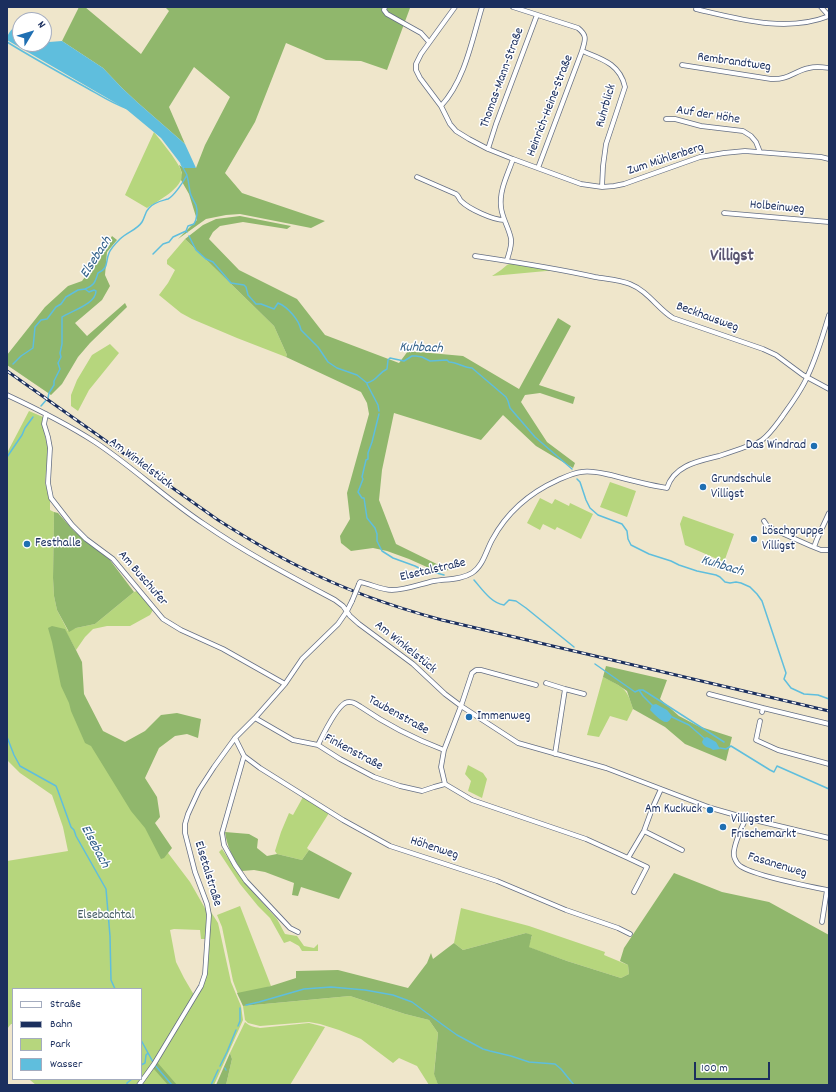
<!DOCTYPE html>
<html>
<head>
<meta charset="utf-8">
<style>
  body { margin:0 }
  #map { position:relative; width:836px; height:1092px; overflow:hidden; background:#efe6cb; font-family:Dekko,sans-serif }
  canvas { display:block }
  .frame { position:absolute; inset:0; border:8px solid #1b2f5e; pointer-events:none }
  .legend { position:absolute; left:12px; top:988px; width:130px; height:92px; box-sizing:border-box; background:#fff; border:1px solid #a4acbf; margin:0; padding:5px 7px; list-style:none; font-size:12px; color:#1b2f5e }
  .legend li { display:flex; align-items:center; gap:8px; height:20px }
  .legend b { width:20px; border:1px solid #a4acbf }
  .north { position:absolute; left:12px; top:12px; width:40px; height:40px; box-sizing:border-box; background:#fff; border:1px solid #a4acbf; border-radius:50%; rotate:52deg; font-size:11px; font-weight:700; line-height:16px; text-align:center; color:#1b2f5e }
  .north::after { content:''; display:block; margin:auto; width:14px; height:18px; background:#1f6fb2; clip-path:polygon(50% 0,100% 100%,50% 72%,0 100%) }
  .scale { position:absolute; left:694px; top:1062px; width:76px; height:18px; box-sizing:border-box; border:2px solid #1b2f5e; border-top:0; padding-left:5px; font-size:12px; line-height:14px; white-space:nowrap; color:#1b2f5e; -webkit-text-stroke:3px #fff; paint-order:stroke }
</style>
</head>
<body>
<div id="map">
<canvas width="836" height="1092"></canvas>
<div class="frame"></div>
<ul class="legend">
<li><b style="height:5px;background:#fff"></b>Straße</li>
<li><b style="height:5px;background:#1b2f5e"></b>Bahn</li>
<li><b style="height:11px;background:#b6d67d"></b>Park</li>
<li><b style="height:11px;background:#5fbedd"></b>Wasser</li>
</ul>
<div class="north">N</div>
<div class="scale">100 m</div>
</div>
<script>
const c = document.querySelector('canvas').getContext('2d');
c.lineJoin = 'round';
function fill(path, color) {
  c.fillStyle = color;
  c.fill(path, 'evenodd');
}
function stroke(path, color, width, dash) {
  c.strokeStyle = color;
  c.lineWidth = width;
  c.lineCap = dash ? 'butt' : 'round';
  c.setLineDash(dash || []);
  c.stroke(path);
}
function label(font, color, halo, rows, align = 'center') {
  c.font = font + ' Dekko,sans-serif';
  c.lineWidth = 3;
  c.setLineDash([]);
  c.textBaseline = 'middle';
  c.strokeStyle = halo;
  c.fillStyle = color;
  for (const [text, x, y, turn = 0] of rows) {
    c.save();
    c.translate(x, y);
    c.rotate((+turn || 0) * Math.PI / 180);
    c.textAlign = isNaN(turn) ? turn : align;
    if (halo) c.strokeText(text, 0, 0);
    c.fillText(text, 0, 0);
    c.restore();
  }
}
fill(new Path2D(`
  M154,132C160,140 181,164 182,174C183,188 158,201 147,208L125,195Z
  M185,239L274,326L287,355L286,357L237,338L192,319L181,313L159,295L168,283L175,270L167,264V260Z
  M511,263L557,270L492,276L501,270L507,265Z
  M110,344L119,353L89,390L78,411L71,406V395L77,380L92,355Z
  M29,411L43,417L44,432L48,449L45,483L50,498V510L54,512L53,578L54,596L57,610L68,631L76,628L95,624L134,592L137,591L153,610L150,615L130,626H107L93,629L85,637L76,650L65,630L77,715L165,849L190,882L206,910L207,939H201L200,930L174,929L170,930L176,962L184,978L194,995L206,974L211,912L218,923L231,982L241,1006L243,1020L214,1085H36L30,1080V1079H141V989H13V1024H11L7,1029V861L68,851L63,827L52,795L20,773L8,761L7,758V453Z
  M610,482L636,491L627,517L600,507Z
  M540,498L552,504L555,499L569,506L570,503L593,514L581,539L557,527L555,530L543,524L540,530L527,523Z
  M683,516L734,534L724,562L685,545L680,524Z
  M603,677C622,687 627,687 633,709L627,721L610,716L599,737L587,735Z
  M468,765L483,773L487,779L482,798L468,791L471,781L465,774Z
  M303,797L329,813L307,848L309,850L302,860L277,854L275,851L281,832L289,813L293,815Z
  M222,849L244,882L277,919L285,934L297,936L304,946L314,948L318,944V951H302L299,946L290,941L284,943L270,918L258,906L240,884L219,852Z
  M240,906L271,986L239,997L233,981L222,927L217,915Z
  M461,908L529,926L605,952L604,955L628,965L629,974L621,978L567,961L528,947L532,936L526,933L463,950L454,943Z
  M350,996L405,1014L429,1020L438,1033L434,1073L438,1085H429L417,1066L399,1058L393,1063L361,1039L339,1030L320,1024L309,1022L260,1026L248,1023L245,1020L243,1006Z
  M245,1022C249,1026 254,1027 260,1028L309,1023L325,1027L290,1085H226L232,1059L230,1053Z`), '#b6d67d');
fill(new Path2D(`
  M79,7H85L141,54L169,11L165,7L410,8L387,70L361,61L326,60L286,43L255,122L225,173L242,193L325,221L311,228L240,214L226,215L206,219L178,239L197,220L189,194L181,180L182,173L179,165L184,168H196L205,145L230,97L194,67L169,107L185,144L137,102L122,88L103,68L62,41Z
  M240,216L291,226L287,229L243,222L220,226L213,232L209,239L239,270L297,299L325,335L399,363L408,351L463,356L519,389L558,318L571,326L539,385L575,397L573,404L540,393L525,395L521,402L547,442L575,463L573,468L536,446L503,415L481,440L394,413L382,470L379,500L396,544L449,570L438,572L409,559L387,551L373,548L351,551L341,543L340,536L350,519L347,493L369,414L367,403L361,392L286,357L287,355L274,326L185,239L203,225L216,219Z
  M112,236L117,240L107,252L105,275L110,286L102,300L75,323L87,336L125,303L127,307L90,343L78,357L62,384L51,395L7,365V355L45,307L68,286L82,281L104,251L109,241Z
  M54,512L58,513L74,531L110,560L134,592L95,624L76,628L69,632L57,610L54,596L53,578Z
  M52,626L65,629L76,650L82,662L84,694L103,731L125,742L145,731L161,715L177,713L201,719L198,738L187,734L175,736L159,748L145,778L157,797L160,817L155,823L172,848L164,858L161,859L145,828L131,811L91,746L85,743L71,711L69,703L61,686L52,642L48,628Z
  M606,666L667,680L660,699L679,716L698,726L732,737L726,761L685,744L665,727L633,709L627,691L618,685L603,677Z
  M225,832L249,834L258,839L257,848L267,856L277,854L302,860L309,850L352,873L339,899L301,887L298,896L292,895L294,883L265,872L254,870L242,871C233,858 227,847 225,832Z
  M674,873L722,892L769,902L829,935V1085H438L434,1074L438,1033L429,1020L405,1014L350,996L243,1006L237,993L271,986L296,978V971L338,970L408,988L427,963L431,953L433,959L454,943L463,950L526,933L532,935L529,947L567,961L621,978L629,974L628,965L620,961L624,948Z
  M230,1053L232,1059L226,1085H216Z
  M157,1062L177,1085H168L153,1068Z`), '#90b76c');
fill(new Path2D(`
  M20,23V44H44V36L49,42L62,41L103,68L122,88L137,102L185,144L196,168H184L161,138L126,109L7,40C7,32 14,27 20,23Z
  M656,704L667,710L672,716V717C671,718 669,722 667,722C662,723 653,713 650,710L652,705Z
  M707,737L716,742L720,749L713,750C710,747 704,748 702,742L704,738Z`), '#5fbedd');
stroke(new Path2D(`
  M7,42C33,58 60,73 87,88C101,96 113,104 128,109
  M187,232L186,231L188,226L194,224C197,219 198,211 196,205C194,201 191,197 190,192C189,187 189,182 187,176
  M189,236L196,250L206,259L213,262L231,283L244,285L246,287L248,295L256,304H261L274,309L278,303C288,307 299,320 301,330L318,347L328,362L337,368L357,375L367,383C378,380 378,373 387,369L388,360L390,358L404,361L412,356H416L422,357L430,361L447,360L449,362C457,362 464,368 472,368L506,397L508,401L510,408L535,437L572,469
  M153,254L163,244L169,242L173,237L186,231
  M13,364L21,356L33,348L35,327L41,320L47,319L56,307L61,304L66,297L78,290L85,289
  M367,384L378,405L379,411
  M41,406L48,398L49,393L54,385V381L60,369L58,363L61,357L60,353L62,344V317C71,311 96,304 96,291L94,290L89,292L85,289C95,285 95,282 98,273C109,268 105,263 109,253C111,248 117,242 120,239C127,232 137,230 142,222C145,217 145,212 149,208C154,202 161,201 168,199C174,196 184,181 187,175L181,164
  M379,414L372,442L368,453V459L366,460L362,477L363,479L358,492L362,498H364L367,518L375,528L377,534V541L382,551L393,558L415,566L419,568L444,575
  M7,457L22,435L25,428L33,417
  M577,479L580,482L586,500L590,508L598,515L622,524L627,531L628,539L631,545L649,554L671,561L679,565L697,571L716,575L720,577L725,582L730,583L736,582L741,583L750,587L757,594L762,601L786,673L784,679L791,688L804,694L818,695L829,699
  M474,580C482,589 491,603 504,605L509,600L516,601L526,608L574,647
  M595,664L635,692L639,690L643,696L653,706
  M639,690H643L724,742
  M672,717L689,725L705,739
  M7,737L14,755L20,766L56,786L58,791L71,827L74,830L76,836L106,889L110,936L111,980L115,989
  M720,748L726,749L731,746L770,770L774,772L777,766L829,789
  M246,1005L259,1002L304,989L331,987L365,990L393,995L412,1002L443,1025L457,1035L483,1049L490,1051L511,1056L529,1062L555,1064L561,1069L574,1085
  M238,1026L240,1021V1008
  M141,1040L154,1064L172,1085
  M141,1065L145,1063L146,1055L148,1053
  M220,1066L227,1052L236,1030
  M225,1068L226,1070
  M127,1085V1083L132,1079
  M211,1085L218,1070`), '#5fbedd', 1.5);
const street = new Path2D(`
  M385,7L384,10L387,14L421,33L429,42
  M455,7L421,54L416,64V70L420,78L441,106L450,124L456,131L469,139L488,149L513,159
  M513,7L578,28C588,36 585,40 582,51L538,168
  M821,7L829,16
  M696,9C739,19 786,33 829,16
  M582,51C602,59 620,64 625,87L606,144L603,166L602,187
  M682,65L771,79C789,80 794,71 809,68C816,66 822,67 829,68
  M441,106C465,80 472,40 482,7
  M666,119H675L701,126L743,131L751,136L756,142L760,152
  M488,149L496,124L537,15
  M417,177L456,194C459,196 459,199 461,201C469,209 493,220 504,220
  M724,213L829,222
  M475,256C515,262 555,268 595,277C606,279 620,280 630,284C648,291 658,309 673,318L763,349L776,355L803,375L829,389
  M507,260C509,253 512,246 511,239C509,228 502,218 501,207C499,190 508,174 513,159L581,184L602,187L614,186L624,184L700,157L724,153L745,151L821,157L829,159
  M7,395C37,409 67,424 95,442C133,467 166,499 204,524C246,553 290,576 335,600L343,606L350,616L359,624L413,664L445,694L461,706L518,743L606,768L711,808L746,818L829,838
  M46,414L44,424L48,437L50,448L48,483L51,498L72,525L86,539L113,559L163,619L181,630L223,649L285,684
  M764,521L768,527L811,546L821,550H829
  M814,547L817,539L829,513
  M359,584L360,582C371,584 381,590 392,590C406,590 420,584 434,581C446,579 461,580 472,573C483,566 486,551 492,540C507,512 529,493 558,480C565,477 573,473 581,472C591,470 601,473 611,475C629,480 648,485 667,488C674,465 699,461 719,456C728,453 737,450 745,447C751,445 757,444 762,440C770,434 776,425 782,417C791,404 802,390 808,375C817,356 823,335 829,315
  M546,683L565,689L584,694
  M536,685L481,670H476L472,673L461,706L444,750L441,767L445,784L472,800L586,839L628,858L644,831L652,809L661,789
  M709,694L763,708L762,712
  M763,708L829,724
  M255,718L293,740L318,745L340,759L374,777L400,786L422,791L434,787L445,784
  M760,721L756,740L778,750L829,764
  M235,738L244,756L260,768L343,820L390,846L497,881L566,910L618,928L630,934
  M318,745C323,735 335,709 345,703C351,700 356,704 361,707C387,725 415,739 444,750
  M555,754L565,689
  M244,756L222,833L224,845L235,865L246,881L290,928L298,932
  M746,818C742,827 732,847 734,856C734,858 737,863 738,864C746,874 812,887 827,890L822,922
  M644,831L682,850
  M628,858L647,867L634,892
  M139,1085L154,1064L201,986L205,974L209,915L207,904L195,872L185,833V824L188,814L199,790L214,767L235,738L255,718L285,684L302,659L338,624L347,611L352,601`);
stroke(street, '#656f84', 5.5);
stroke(street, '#fff', 4);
const rail = new Path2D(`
  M7,371L218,520C245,537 273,554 302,568C347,591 394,607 442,620L829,711`);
stroke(rail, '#1b2f5e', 3);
stroke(rail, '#fff', 1.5, [4.5]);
const streetBridge = new Path2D(`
  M352,601L359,584`);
stroke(streetBridge, '#656f84', 5.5, []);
stroke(streetBridge, '#fff', 4);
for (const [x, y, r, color] of [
  [814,446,4,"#1f6fb2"],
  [703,487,4,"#1f6fb2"],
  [754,539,4,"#1f6fb2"],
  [27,544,4,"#1f6fb2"],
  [469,717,4,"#1f6fb2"],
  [710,810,4,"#1f6fb2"],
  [723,827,4,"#1f6fb2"]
]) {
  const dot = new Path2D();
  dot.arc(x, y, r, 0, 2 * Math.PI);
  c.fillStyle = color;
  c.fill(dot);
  stroke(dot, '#fff', 1.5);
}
label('13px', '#1b2f5e', '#fff', [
  ["Rembrandtweg",734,63,8],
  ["Thomas-Mann-Straße",503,78,-70],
  ["Heinrich-Heine-Straße",551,106,-69],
  ["Ruhrblick",607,106,-74],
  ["Auf der Höhe",708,116,9],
  ["Zum Mühlenberg",666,160,-18],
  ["Holbeinweg",777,208,5],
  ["Beckhausweg",707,318,20],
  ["Am Winkelstück",140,464,37],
  ["Elsetalstraße",433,571,-13],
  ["Am Buschufer",142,579,49],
  ["Am Winkelstück",405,648,39],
  ["Taubenstraße",398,716,29],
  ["Finkenstraße",353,753,28],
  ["Höhenweg",434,849,18],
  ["Fasanenweg",777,866,17],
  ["Elsetalstraße",207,874,73]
]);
label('13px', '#1b2f5e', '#fff', [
  ["Das Windrad",806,446,"right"],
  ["Grundschule",711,480],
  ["Villigst",711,495],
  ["Löschgruppe",762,532],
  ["Villigst",762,547],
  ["Festhalle",35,544],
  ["Immenweg",477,717],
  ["Am Kuckuck",702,810,"right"],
  ["Villigster",731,820],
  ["Frischemarkt",731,835]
], 'left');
label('13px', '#4a6167', '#fff', [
  ["Elsebachtal",106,916]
]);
label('italic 14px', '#33618a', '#fff', [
  ["Elsebach",97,258,-57],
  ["Kuhbach",421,349,2],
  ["Kuhbach",722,567,17],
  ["Elsebach",94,847,62]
]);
label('bold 17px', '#5b5672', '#fff', [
  ["Villigst",732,258]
]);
</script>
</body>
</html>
